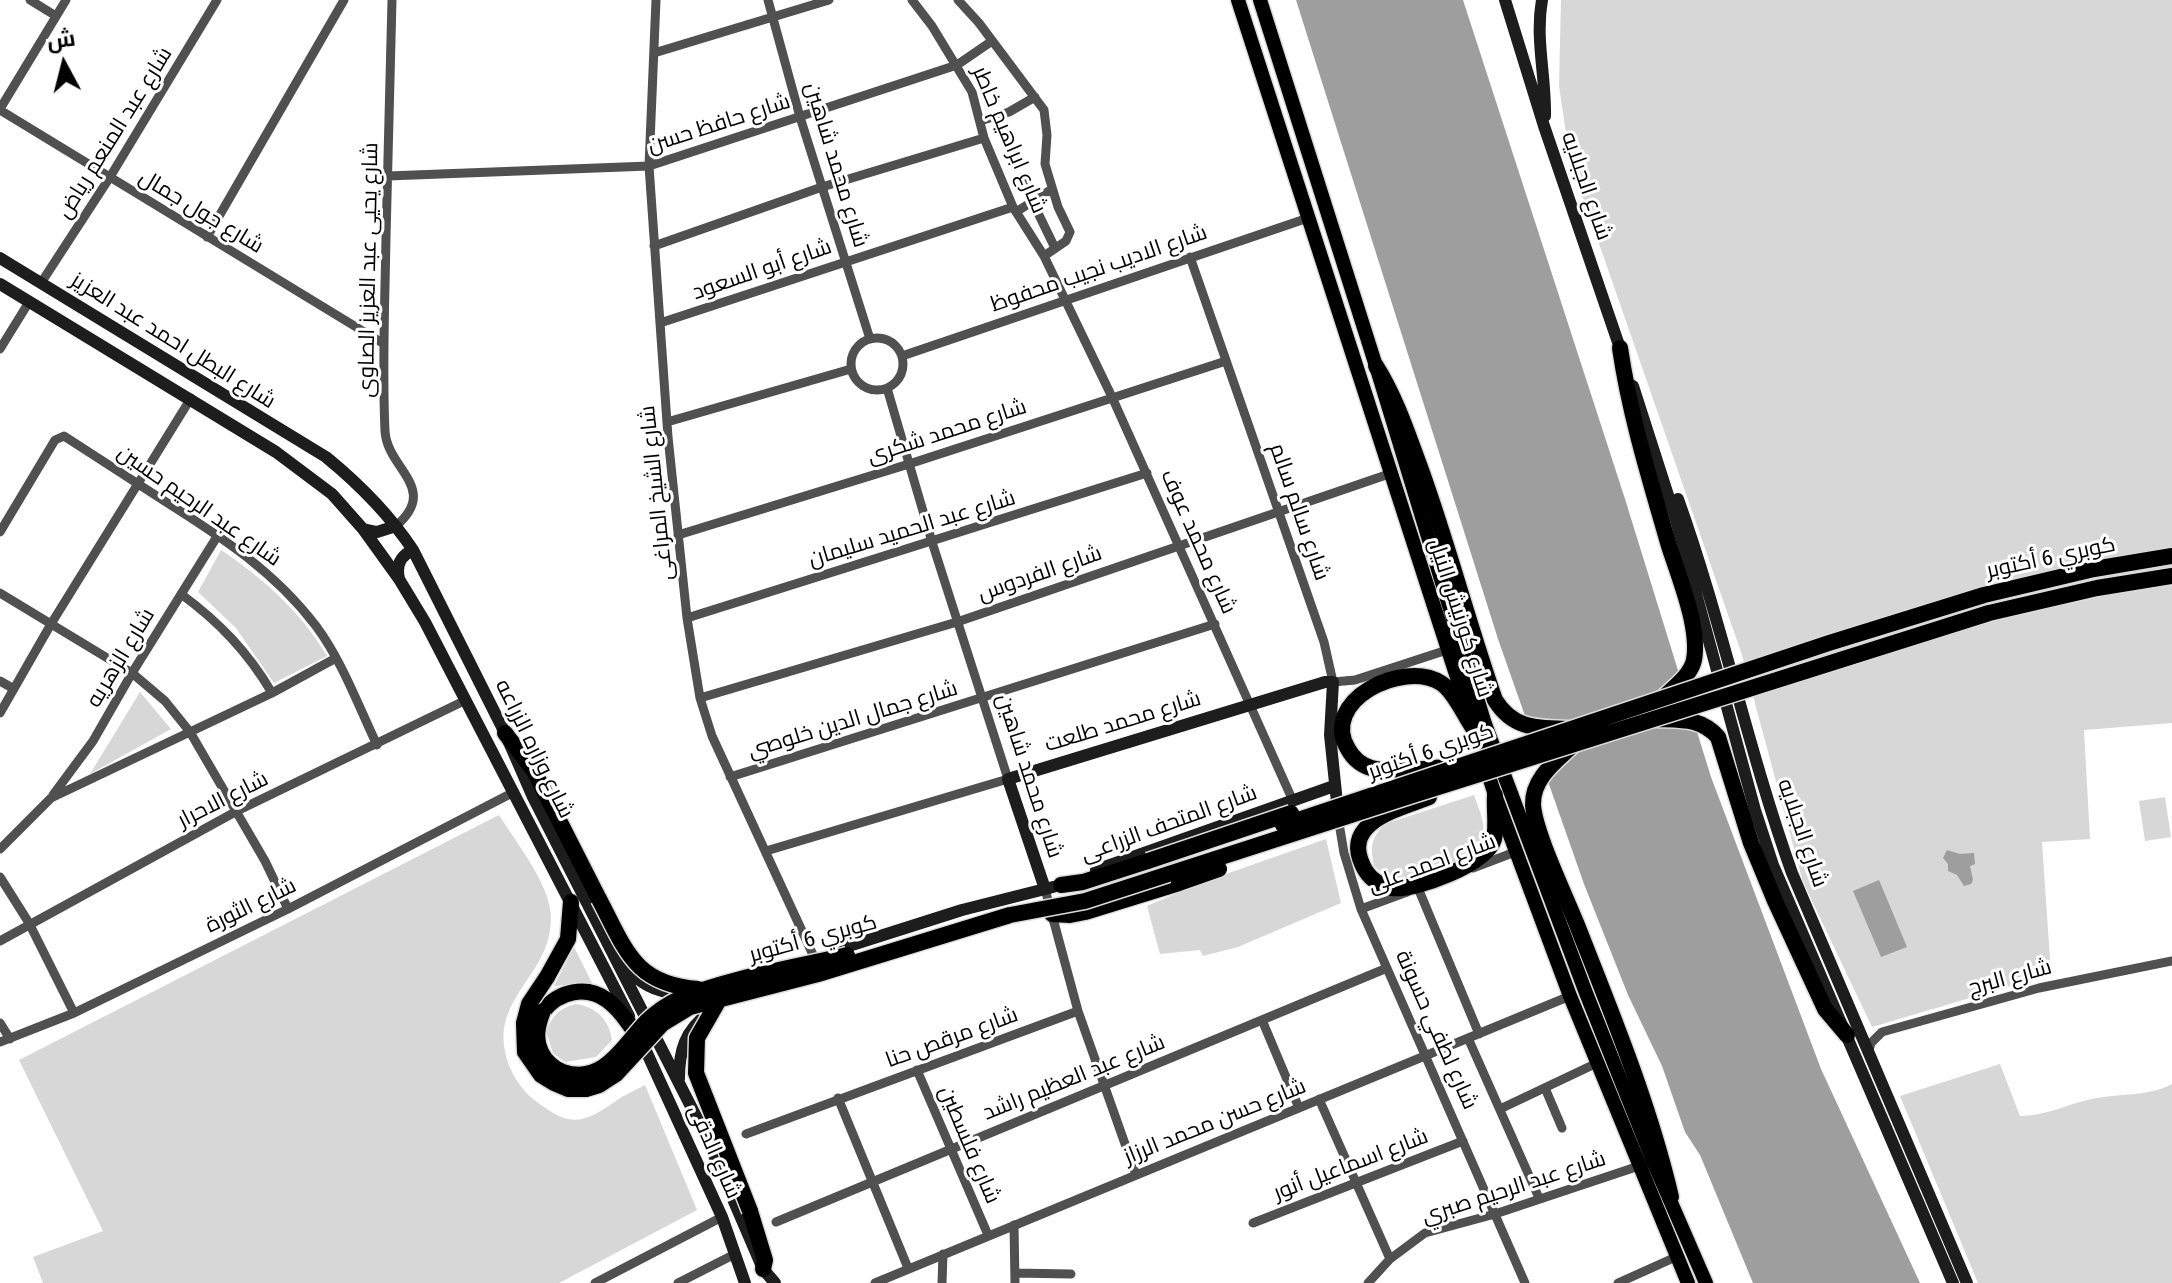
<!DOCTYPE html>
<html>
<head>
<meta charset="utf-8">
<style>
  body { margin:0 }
  #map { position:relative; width:2172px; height:1283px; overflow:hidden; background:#fff; font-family:"Fira Sans Condensed",Cairo,sans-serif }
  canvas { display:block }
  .north { position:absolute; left:24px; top:24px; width:80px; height:80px; -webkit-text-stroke:6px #fff; paint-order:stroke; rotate:353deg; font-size:22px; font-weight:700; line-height:32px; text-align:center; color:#000 }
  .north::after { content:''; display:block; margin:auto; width:28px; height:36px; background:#000; clip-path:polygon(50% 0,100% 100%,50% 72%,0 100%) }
</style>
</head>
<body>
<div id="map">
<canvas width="2172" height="1283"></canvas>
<div class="north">ش</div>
</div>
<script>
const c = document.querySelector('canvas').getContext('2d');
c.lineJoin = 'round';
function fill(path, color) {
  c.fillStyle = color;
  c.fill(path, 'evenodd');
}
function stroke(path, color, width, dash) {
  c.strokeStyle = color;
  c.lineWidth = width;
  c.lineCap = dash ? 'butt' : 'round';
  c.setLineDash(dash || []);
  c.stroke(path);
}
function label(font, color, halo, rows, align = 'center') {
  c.font = font + ' "Fira Sans Condensed",Cairo,sans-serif';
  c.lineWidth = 6;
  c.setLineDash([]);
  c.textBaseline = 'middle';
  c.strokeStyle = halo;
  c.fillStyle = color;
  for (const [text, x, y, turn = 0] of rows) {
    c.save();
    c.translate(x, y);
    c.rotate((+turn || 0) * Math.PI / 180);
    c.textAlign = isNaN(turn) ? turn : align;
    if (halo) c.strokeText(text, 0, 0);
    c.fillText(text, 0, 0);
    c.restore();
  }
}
fill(new Path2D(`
  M1561,0H2172V723L2084,730L2090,839L2042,842L2051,974L1872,1027L1803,882L1742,655L1570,160L1559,86Z
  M221,550C263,578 301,612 327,656L274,683L236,628L198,592Z
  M140,692L171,729L90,774Z
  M1474,795C1478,808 1487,824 1482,837C1474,860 1417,881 1395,878C1386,877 1381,872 1374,866C1370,847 1371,838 1385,824Z
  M2165,797L2171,837L2145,841L2139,801Z
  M499,815C517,844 550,884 551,917C551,961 521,979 507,1016C496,1047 512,1084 537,1102C569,1126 581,1125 613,1103C622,1096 634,1091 645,1085L697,1210L559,1283H43L33,1257L103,1231L19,1060Z
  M1326,839L1341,903L1238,947L1203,956L1200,950L1160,954L1147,906L1203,882Z
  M574,947L592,983L554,986Z
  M576,1004C596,1007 609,1019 612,1040L596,1057L565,1062L553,1053L546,1032C552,1016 559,1008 576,1004Z
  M2000,1064L2020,1116C2046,1116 2067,1104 2092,1099C2119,1093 2148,1097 2172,1084V1283H1978L1900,1096Z`), '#d7d7d7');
fill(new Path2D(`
  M1296,0H1463L1625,499L1711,777L1821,1069L1920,1283H1753L1700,1155L1685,1132L1662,1066L1628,995L1584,884L1498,639Z
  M1947,850L1960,854L1974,853L1975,864L1970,866L1973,880L1971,884L1964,886L1957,875L1948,871V864L1943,858Z
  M1879,880L1907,947L1881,957L1853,891Z`), '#9e9e9e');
const primary = new Path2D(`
  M1238,0L1495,795L1570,996L1688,1283
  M1260,0L1376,366L1485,724L1586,993L1653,1161L1706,1283`);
const highway = new Path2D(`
  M1620,348C1630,416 1650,480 1669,546C1679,577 1700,628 1694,660C1691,675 1674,687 1663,698
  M1376,366C1396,398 1407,432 1420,467C1448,544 1468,623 1495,700C1513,729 1536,728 1568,729
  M1657,719C1682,720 1701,718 1718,737L1751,843L1775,901L1825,1009L1847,1035
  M505,733L534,771L599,899
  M1572,746C1555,762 1532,779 1533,805C1535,833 1566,897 1577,925C1612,1014 1649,1103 1671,1197
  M1451,767C1426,767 1395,775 1371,768C1361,765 1353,758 1348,749C1319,701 1403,659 1441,683C1454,691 1464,715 1473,728
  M1429,797C1400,809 1341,821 1363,866C1368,877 1379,886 1392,888C1416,891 1487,864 1494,839C1497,826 1494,809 1495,795
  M1061,885L1083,882L1148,861
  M1052,914L1070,915L1085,912L1179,883
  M547,977L568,939L571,902
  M543,1011C559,991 586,985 607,1000C621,1010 631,1027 641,1041
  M750,1211L765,1260L763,1269`);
stroke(primary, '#dbdbdb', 17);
stroke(highway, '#dbdbdb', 19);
stroke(new Path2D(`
  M30,0L56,16
  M392,0C390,79 388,158 386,237C385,301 382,366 385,431C387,469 440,488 396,526
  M656,0L649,166L668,437L687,618L700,698L712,736L814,957
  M768,0L800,117L870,339
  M912,0L932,26L972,92L984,138L1013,207L1044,256L1112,397L1293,801
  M958,0L979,23L1044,110L1047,135L1045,164L1058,207L1070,232L1066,241L1044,256
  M654,53L829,0
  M0,109L66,0
  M0,110L384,344
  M980,121L1009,112L1035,97
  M388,176L649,166L957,65L992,41
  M1021,178L1055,248
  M1016,212L1052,189
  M207,237L344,0
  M654,246L822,187L984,138
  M1190,257L1324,642L1333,682L1355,680L1447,650
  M41,283L110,177L217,0
  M660,323L1013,207
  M851 364a26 26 0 1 1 52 0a26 26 0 1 1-52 0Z
  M0,349L29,302
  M902,356L1308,218
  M667,422L851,369
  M0,532L55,440L64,436C98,458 132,480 166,502C223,538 275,572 316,626C342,661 358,705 377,745
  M678,535L909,464L1226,361
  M0,593L132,673L165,701L190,732L265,861L288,909
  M181,594C219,622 248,652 272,693
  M687,618L1147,473
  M0,681L14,689
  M700,698L957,622L1389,474
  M0,713L51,624L191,398
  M730,777L1215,624
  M53,795L93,741L132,673L218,535
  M1339,823L1344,853L1361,909L1525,1283
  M0,849L51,798L272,693L336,658
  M766,851L1008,779L932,542L887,388
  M1473,868L1515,852
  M0,877L29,923L74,1013
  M1418,888L1479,1034
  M1045,889L1078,1011L1136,1175
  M1361,909L1407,892
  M0,941L237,811L466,700
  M1262,1020L1299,1108
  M0,1023L10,1039
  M1468,1038L1539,1198
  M0,1042L74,1013L288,909L514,792
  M1869,1050L1871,1043L1882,1032L2039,988L2172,961
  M917,1070L988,1235
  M1545,1088L1562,1128
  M838,1098L908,1268
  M1319,1099L1390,1259
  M1500,1109L1597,1063
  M746,1134L1078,1011
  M776,1222L1387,968
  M1253,1223L1463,1141
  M1014,1225L1015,1283
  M1015,1273L1071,1274
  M595,1283L722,1217
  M678,1283L735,1254
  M875,1283L1570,996
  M942,1283L943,1254
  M1368,1283L1390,1259L1425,1233L1495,1214L1639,1166
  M1618,1283L1678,1256`), '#505050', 9);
stroke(new Path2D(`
  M1505,0L1544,126L1622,354
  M1542,0C1535,39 1546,77 1545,116
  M0,258L326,457C359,484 389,514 413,550L505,733L533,797L704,1132L763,1269L775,1283
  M0,284L276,452L332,494L363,529L399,579L425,622L629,1016
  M1633,386L1676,520L1755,810L1773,865L1953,1283
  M1678,499C1722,622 1748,750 1792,873L1967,1283
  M363,529L377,532L396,526
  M399,579C396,565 400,556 413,550
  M1096,870L1334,786
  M1045,889L1008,779L1325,682H1333L1330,735L1338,812
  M833,951L962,910L1053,887
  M624,966C641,985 661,997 688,991
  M641,1040L722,1217L745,1283
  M679,1079C679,1051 685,1030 709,1013`), '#1d1d1d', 12);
stroke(primary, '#000', 14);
stroke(highway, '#000', 16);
const highwayBridge = new Path2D(`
  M1283,825L1829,643L1984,595L2094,569L2172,556
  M1148,861L1291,813
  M1179,883L1219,869
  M599,899C626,950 634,984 698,989
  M547,977L529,1004L524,1023L525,1052L541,1075L554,1083L568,1089H586L599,1085L616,1074L662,1024L690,1007L818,974L1010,915L1085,901L1410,796L1989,613L2097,588L2172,576
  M720,998L697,1038L696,1073L750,1211
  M543,1011C538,1024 534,1038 541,1052C545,1061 554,1069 563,1072C603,1086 624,1045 646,1022C656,1012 668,1004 681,998C733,977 792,968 847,955`);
stroke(highwayBridge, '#dbdbdb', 19, []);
stroke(highwayBridge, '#000', 16);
label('22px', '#000', '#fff', [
  ["شارع حافظ حسن",719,124,-18],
  ["شارع عبد المنعم رياض",115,133,-58],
  ["شارع ابراهيم خاطر",1009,140,67],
  ["شارع محمد شاهين",836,165,73],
  ["شارع الجبلايه",1586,186,71],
  ["شارع جول جمال",201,212,31],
  ["شارع الاديب نجيب محفوظ",1099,269,-19],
  ["شارع يحيى عبد العزيز الصاوى",369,270,-89],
  ["شارع أبو السعود",762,270,-19],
  ["شارع البطل احمد عبد العزيز",173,341,32],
  ["شارع محمد شكرى",947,432,-18],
  ["شارع الشيخ المراغى",657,493,-96],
  ["شارع عبد الرحيم حسين",199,506,35],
  ["شارع سالم سالم",1299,512,71],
  ["شارع عبد الحميد سليمان",912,529,-17],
  ["شارع محمد عوف",1198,542,66],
  ["كوبري 6 أكتوبر",2051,558,-12],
  ["شارع الفردوس",1040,574,-19],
  ["شارع كورنيش النيل",1460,618,72],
  ["شارع الزهريه",121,658,-59],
  ["شارع جمال الدين خلوصي",853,720,-17],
  ["شارع محمد طلعت",1123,722,-17],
  ["شارع وزاره الزراعه",534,749,64],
  ["كوبري 6 أكتوبر",1431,752,-19],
  ["شارع محمد شاهين",1029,776,72],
  ["شارع الاحرار",223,800,-27],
  ["شارع المتحف الزراعى",1169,824,-20],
  ["شارع الجبلايه",1802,833,71],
  ["شارع احمد على",1432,864,-20],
  ["شارع الثورة",251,906,-26],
  ["كوبري 6 أكتوبر",813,939,-15],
  ["شارع البرج",2010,978,-15],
  ["شارع لطفي حسونة",1436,1030,66],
  ["شارع مرقص حنا",952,1038,-20],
  ["شارع عبد العظيم راشد",1074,1078,-22],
  ["شارع حسن محمد الرزاز",1215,1122,-22],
  ["شارع فلسطين",969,1145,67],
  ["شارع الدقى",714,1152,66],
  ["شارع اسماعيل أنور",1351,1165,-21],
  ["شارع عبد الرحيم صبري",1514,1188,-18]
]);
</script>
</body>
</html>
